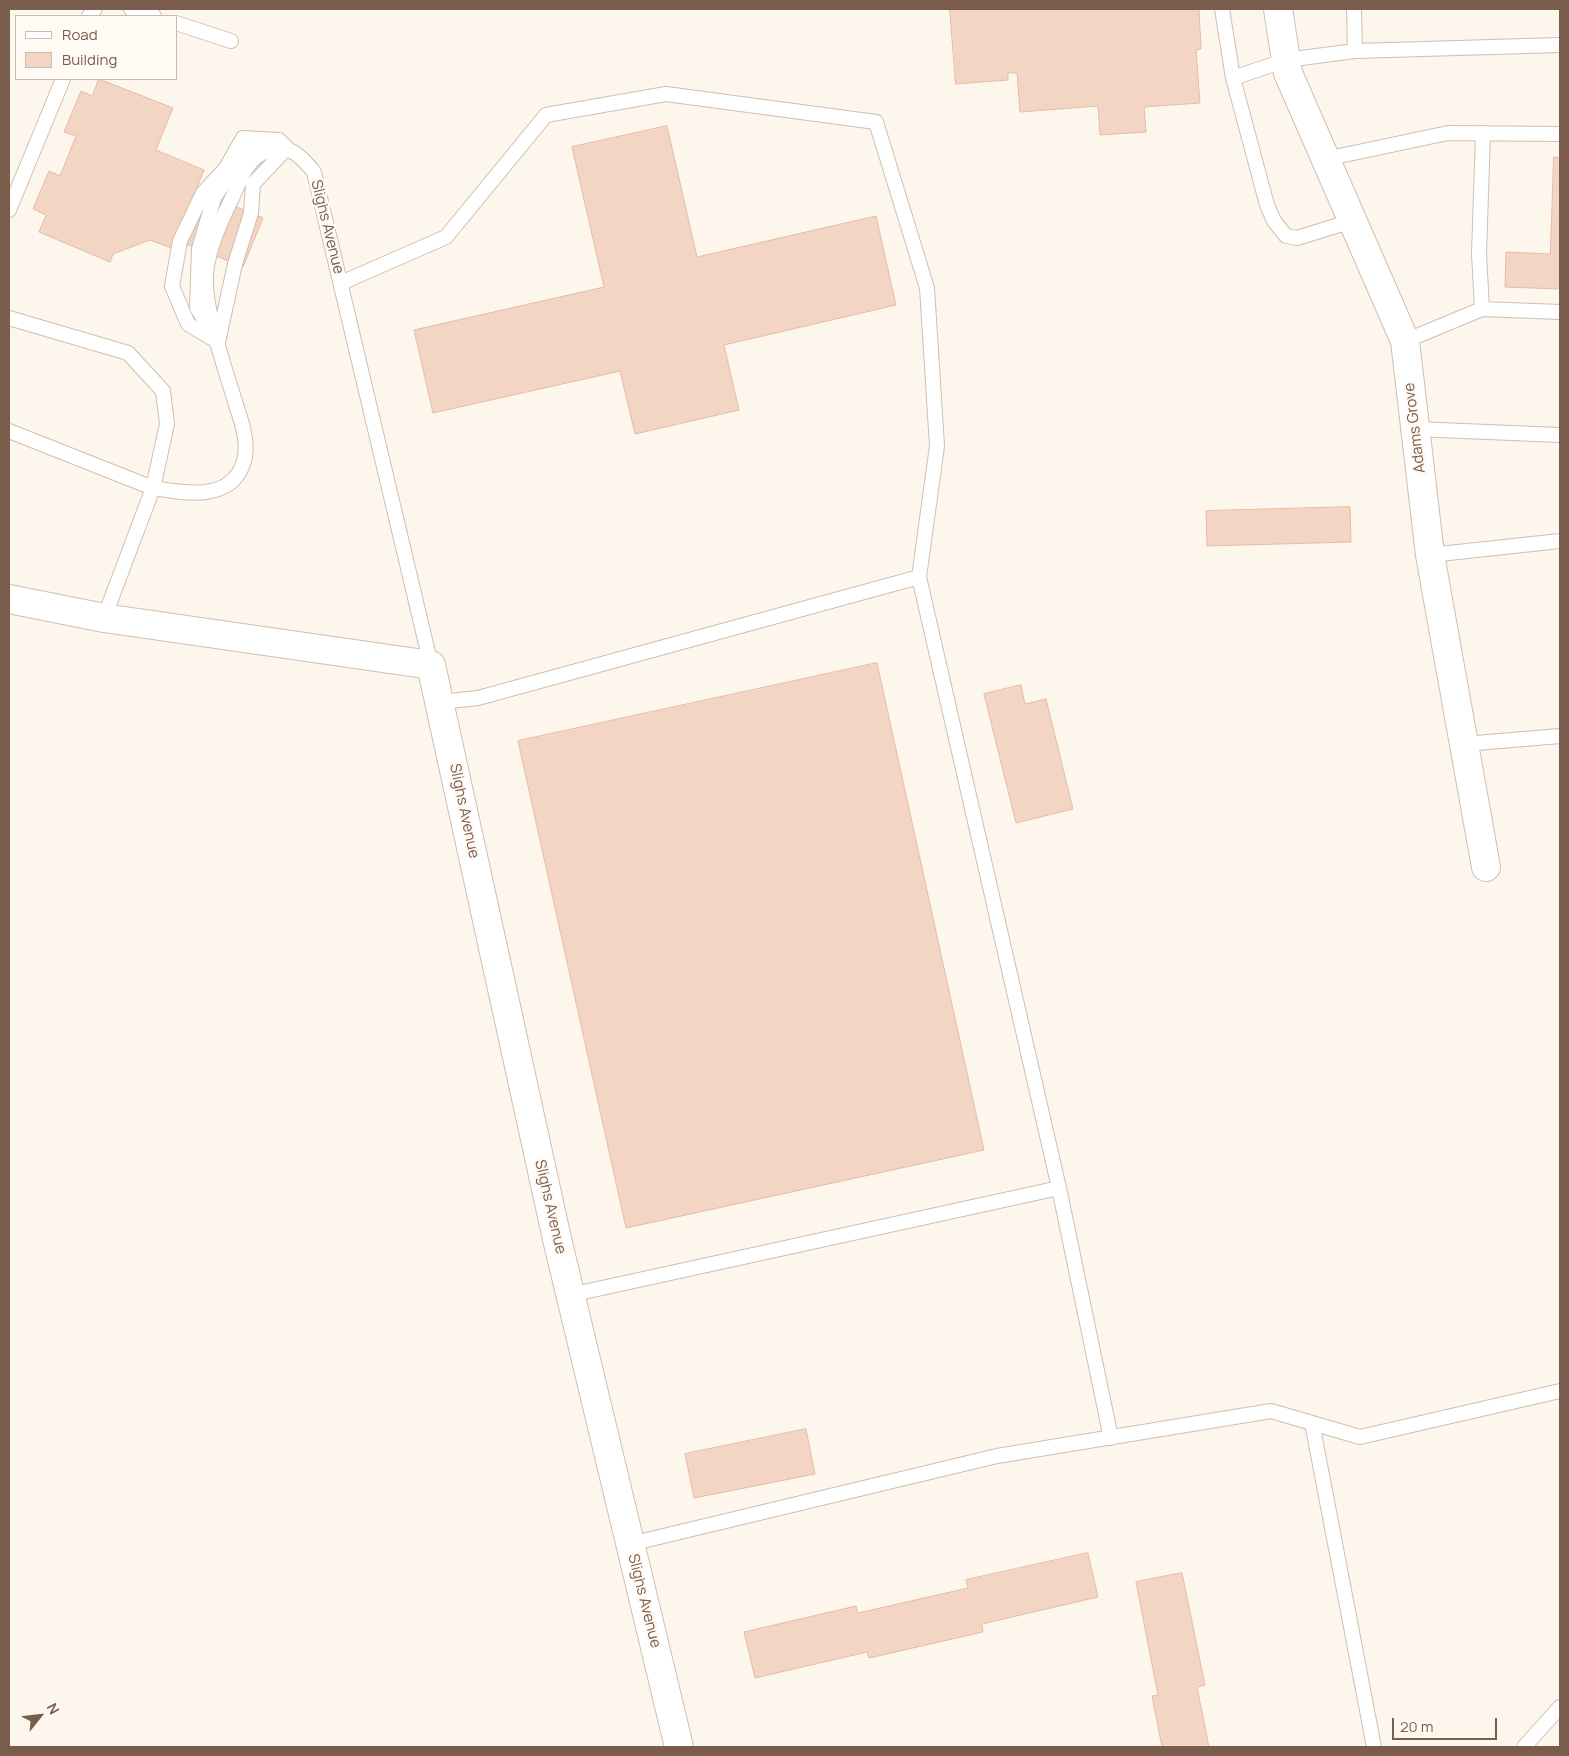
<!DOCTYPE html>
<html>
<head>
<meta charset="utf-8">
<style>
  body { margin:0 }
  #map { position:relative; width:1569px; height:1756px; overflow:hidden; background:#fdf6ec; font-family:Manrope,sans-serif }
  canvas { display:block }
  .frame { position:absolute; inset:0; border:10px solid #7a5c4d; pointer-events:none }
  .legend { position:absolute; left:15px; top:15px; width:162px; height:65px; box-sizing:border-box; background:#fffaf3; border:1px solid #cabbb1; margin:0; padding:6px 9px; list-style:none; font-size:15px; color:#7a5c4d }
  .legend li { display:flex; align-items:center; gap:10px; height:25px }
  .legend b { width:25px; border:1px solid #cabbb1 }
  .north { position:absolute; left:15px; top:1691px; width:50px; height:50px; -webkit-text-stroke:4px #fffaf3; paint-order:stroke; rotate:61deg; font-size:14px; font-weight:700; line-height:20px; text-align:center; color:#7a5c4d }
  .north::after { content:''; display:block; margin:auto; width:18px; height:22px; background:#7a5c4d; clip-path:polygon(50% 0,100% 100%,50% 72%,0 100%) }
  .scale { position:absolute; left:1392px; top:1718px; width:105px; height:22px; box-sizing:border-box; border:2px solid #7a5c4d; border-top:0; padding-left:6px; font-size:15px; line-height:18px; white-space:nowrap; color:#7a5c4d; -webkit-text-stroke:4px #fffaf3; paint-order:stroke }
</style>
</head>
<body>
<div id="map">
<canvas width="1569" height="1756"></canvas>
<div class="frame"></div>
<ul class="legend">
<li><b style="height:6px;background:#fff"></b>Road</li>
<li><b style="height:14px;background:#f3d5c3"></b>Building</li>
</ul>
<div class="north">N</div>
<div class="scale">20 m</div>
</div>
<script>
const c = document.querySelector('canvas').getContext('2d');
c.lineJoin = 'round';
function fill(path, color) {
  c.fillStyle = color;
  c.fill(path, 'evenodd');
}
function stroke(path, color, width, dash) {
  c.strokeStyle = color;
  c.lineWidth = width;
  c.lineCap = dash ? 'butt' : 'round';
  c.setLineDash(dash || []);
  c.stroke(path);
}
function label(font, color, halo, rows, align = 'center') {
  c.font = font + ' Manrope,sans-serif';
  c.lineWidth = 5;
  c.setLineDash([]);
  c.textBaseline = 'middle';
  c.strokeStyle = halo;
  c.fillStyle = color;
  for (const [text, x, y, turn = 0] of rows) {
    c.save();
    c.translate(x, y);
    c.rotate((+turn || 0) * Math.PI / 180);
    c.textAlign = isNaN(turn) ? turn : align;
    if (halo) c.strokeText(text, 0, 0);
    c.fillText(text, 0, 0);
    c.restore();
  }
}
const building = new Path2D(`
  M950,9H1199L1201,49L1196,50L1200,103L1144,107L1146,132L1100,135L1098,106L1020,112L1017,73H1008V80L956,84Z
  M99,79L173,108L156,150L204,170L196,190L263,218L243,267L174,239L171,248L150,240L113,254L110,262L39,232L46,215L33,209L49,171L60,176L76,136L64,132L81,91L92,96Z
  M667,126L697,257L876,216L896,305L724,345L739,410L635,434L620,371L433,413L414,330L604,287L572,147Z
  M1554,157L1560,158V289L1505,287L1506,252L1550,254Z
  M1350,507L1351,542L1207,546L1206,511Z
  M877,663L984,1150L626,1228L518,741Z
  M1021,685L1025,704L1046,699L1073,809L1016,823L984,694Z
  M806,1429L815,1474L694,1498L685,1454Z
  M1088,1553L1098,1597L982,1624L983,1632L869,1658L867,1652L755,1678L744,1632L856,1606L858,1613L968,1588L966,1580Z
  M1182,1573L1205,1685L1197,1687L1209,1747H1162L1152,1696L1158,1695L1136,1582Z`);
fill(building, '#f3d5c3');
stroke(building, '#e6bba3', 1);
const service = new Path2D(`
  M131,9L154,16
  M1222,9L1233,78
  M1354,9L1355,51
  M89,16L95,9
  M176,23L231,41
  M243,138L279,140L287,148L253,184L251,213L235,264L218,342L188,324L172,286L180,241L203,193L226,168Z
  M1325,159L1448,133L1560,134
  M9,210L63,79
  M1352,221L1297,238L1286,236L1274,221L1267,205L1233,78L1286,60L1355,51L1560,45
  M341,283L446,237L546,115L666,94L876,122L927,288L937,446L919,577
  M1482,309L1479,254L1483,133
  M9,318L128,353L163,391L167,424L153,488L9,431
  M211,330L197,308L199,249L214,198L235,166L251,149L267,151
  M1405,341L1482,309L1560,312
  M1415,429L1560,435
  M1430,555L1560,541
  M104,618L153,488C183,493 230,502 243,464C250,446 242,422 236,405C226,370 203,308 206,273C209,246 221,221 232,198C241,179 246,159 267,151C289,143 301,156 314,172L431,665
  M440,702L478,698L919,577L1059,1188L570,1295
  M1464,744L1560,736
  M1059,1188L1111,1438
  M1312,1423L1374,1747
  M630,1544L997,1456L1271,1411L1360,1437L1560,1391
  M1524,1747L1560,1707`);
const minor = new Path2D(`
  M1278,9L1288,73L1405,341L1430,555L1486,867`);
const tertiary = new Path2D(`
  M9,599L104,618L431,665L557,1239L679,1747`);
stroke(service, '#d1beb0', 16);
stroke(minor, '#d1beb0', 30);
stroke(tertiary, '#d1beb0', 30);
stroke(service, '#fff', 14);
stroke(minor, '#fff', 28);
stroke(tertiary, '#fff', 28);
label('15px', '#7a5c4d', '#fffaf3', [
  ["Slighs Avenue",327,227,76],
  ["Adams Grove",1415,428,-97],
  ["Slighs Avenue",464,811,78],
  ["Slighs Avenue",550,1207,77],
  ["Slighs Avenue",644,1601,76]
]);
</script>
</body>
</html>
